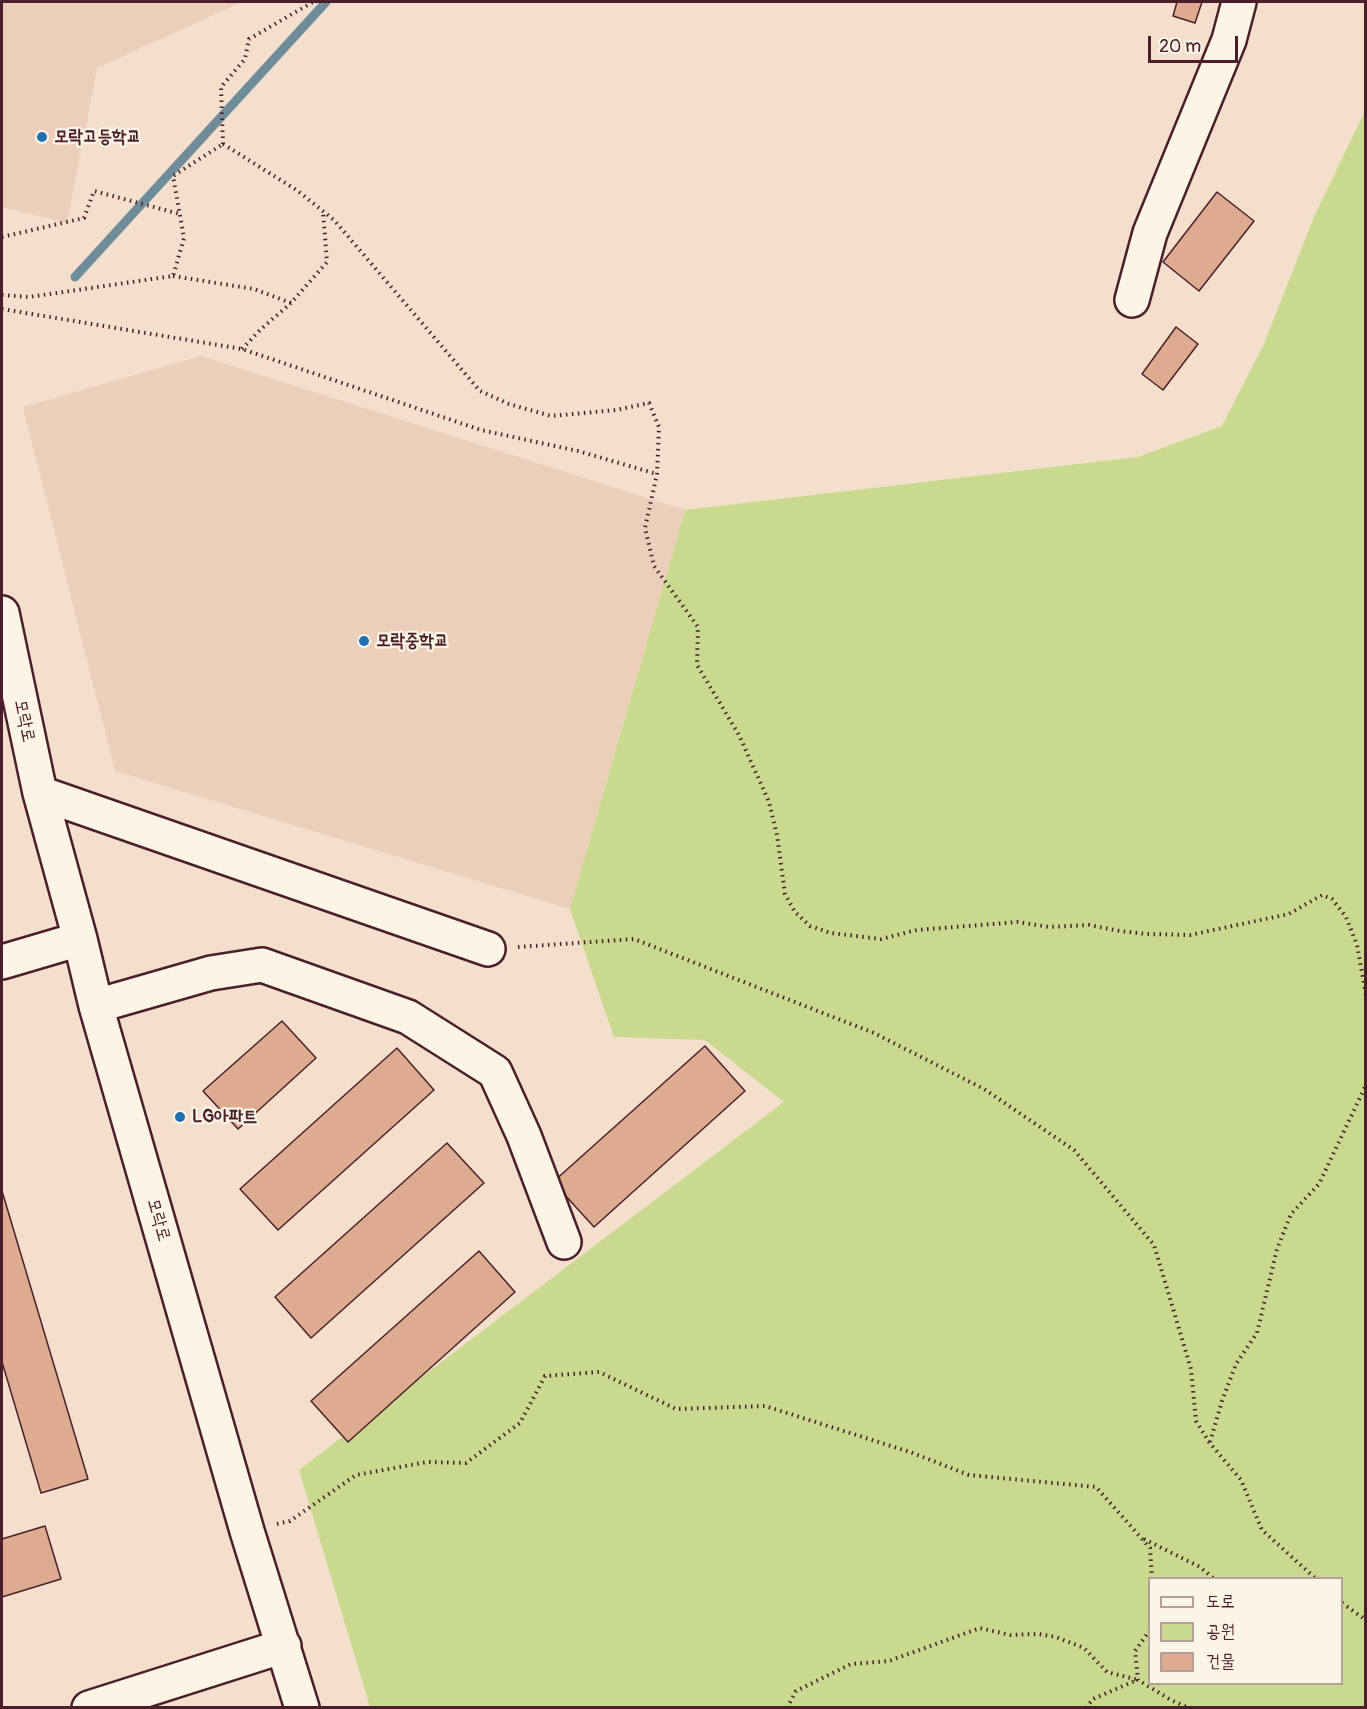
<!DOCTYPE html>
<html>
<head>
<meta charset="utf-8">
<style>
  body { margin:0 }
  #map { position:relative; width:1367px; height:1709px; overflow:hidden; background:#f3dfcc; font-family:Pangolin,"Poor Story",sans-serif }
  canvas { display:block }
  .frame { position:absolute; inset:0; border:3px solid #4a1f2b; pointer-events:none }
  .legend { position:absolute; left:1148px; top:1577px; width:195px; height:108px; box-sizing:border-box; background:#fcf5e5; border:2px solid #b59f9b; margin:0; padding:8px 10px; list-style:none; font-size:18px; color:#4a1f2b }
  .legend li { display:flex; align-items:center; gap:12px; height:30px }
  .legend b { width:30px; border:2px solid #b59f9b }
  .scale { position:absolute; left:1148px; top:36px; width:90px; height:27px; box-sizing:border-box; border:3px solid #4a1f2b; border-top:0; padding-left:8px; font-size:18px; line-height:21px; white-space:nowrap; color:#4a1f2b; -webkit-text-stroke:4px #fcf5e5; paint-order:stroke }
</style>
</head>
<body>
<div id="map">
<canvas width="1367" height="1709"></canvas>
<div class="frame"></div>
<ul class="legend">
<li><b style="height:8px;background:#fcf5e5"></b>도로</li>
<li><b style="height:16px;background:#c9d98d"></b>공원</li>
<li><b style="height:16px;background:#ddab90"></b>건물</li>
</ul>
<div class="scale">20 m</div>
</div>
<script>
const c = document.querySelector('canvas').getContext('2d');
c.lineJoin = 'round';
function fill(path, color) {
  c.fillStyle = color;
  c.fill(path, 'evenodd');
}
function stroke(path, color, width, dash) {
  c.strokeStyle = color;
  c.lineWidth = width;
  c.lineCap = dash ? 'butt' : 'round';
  c.setLineDash(dash || []);
  c.stroke(path);
}
function label(font, color, halo, rows, align = 'center') {
  c.font = font + ' Pangolin,"Poor Story",sans-serif';
  c.lineWidth = 4.5;
  c.setLineDash([]);
  c.textBaseline = 'middle';
  c.strokeStyle = halo;
  c.fillStyle = color;
  for (const [text, x, y, turn = 0] of rows) {
    c.save();
    c.translate(x, y);
    c.rotate((+turn || 0) * Math.PI / 180);
    c.textAlign = isNaN(turn) ? turn : align;
    if (halo) c.strokeText(text, 0, 0);
    c.fillText(text, 0, 0);
    c.restore();
  }
}
fill(new Path2D(`
  M2,2H242L97,68L67,223L2,207Z
  M201,356L685,510L570,909L115,771L23,407Z`), '#eccfba');
fill(new Path2D(`
  M1365,111V1707H370L299,1470L784,1102L705,1040L614,1037L570,909L685,510L1138,457L1222,426L1264,344L1314,217ZM1150,1578H1342V1684H1150Z`), '#c9d98d');
stroke(new Path2D(`
  M75,277L326,2`), '#6f8c9b', 9);
const building = new Path2D(`
  M1177,2H1202L1195,23L1173,16Z
  M1217,192L1254,221L1199,291L1163,262Z
  M1176,327L1198,344L1163,390L1142,374Z
  M282,1021L316,1058L238,1129L203,1091Z
  M705,1046L745,1091L594,1227L553,1182Z
  M397,1048L434,1090L278,1230L240,1189Z
  M447,1143L484,1183L311,1338L275,1297Z
  M2,1191L88,1479L41,1493L2,1362Z
  M479,1251L515,1292L348,1442L311,1401Z
  M45,1526L61,1579L2,1597V1539Z`);
fill(building, '#ddab90');
stroke(building, '#4a1f2b', 1.5);
const minor = new Path2D(`
  M1132,300L1150,233L1229,40L1239,2
  M2,613L40,793L80,939L96,1006L247,1531L302,1708
  M40,793L488,949
  M2,962L80,939
  M96,1006L211,973L262,965L408,1017L495,1072L524,1136L564,1242
  M89,1708L284,1646`);
stroke(minor, '#4a1f2b', 38);
stroke(new Path2D(`
  M223,144L298,191L334,220L480,391L509,404L551,416L616,410L649,403L659,427L657,474L645,528L654,566L698,627L697,665L739,735L769,802L777,835L785,894L795,912L810,926L831,933L881,939L917,930L1018,922L1049,927L1089,925L1120,931L1147,934L1190,935L1289,914L1322,895L1332,899L1346,917L1357,945L1366,995
  M223,144L221,87L245,59L249,39L313,2
  M2,237L84,218L94,191L180,214
  M173,276L254,289L291,303L327,262L323,211
  M2,295L29,297L173,276L184,238L173,176L223,144
  M2,309L242,349L481,430L578,451L657,474
  M242,349L260,330L291,303
  M518,947L634,939L874,1033L984,1089L1074,1150L1154,1245L1191,1369L1196,1421L1209,1442L1241,1480L1262,1530L1315,1578
  M1210,1442L1222,1401L1236,1364L1257,1333L1277,1249L1291,1214L1319,1184L1366,1085
  M277,1524L290,1521L356,1475L427,1462L466,1463L520,1423L545,1376L599,1372L676,1409L765,1406L910,1452L969,1475L1096,1487L1150,1548L1152,1578
  M1144,1539L1200,1567L1213,1578
  M1342,1603L1366,1620
  M1150,1630L1135,1651L1138,1680L1171,1700L1189,1708
  M787,1708L796,1691L851,1664L889,1661L980,1628L1010,1635L1038,1634L1056,1637L1084,1648L1107,1672L1138,1680
  M1086,1708L1093,1699L1137,1680`), '#4a1f2b', 4, [1.5, 4.5]);
stroke(minor, '#fcf5e5', 33);
for (const [x, y, r, color] of [
  [42,137,6,"#1f6fb2"],
  [364,641,6,"#1f6fb2"],
  [180,1117,6,"#1f6fb2"]
]) {
  const dot = new Path2D();
  dot.arc(x, y, r, 0, 2 * Math.PI);
  c.fillStyle = color;
  c.fill(dot);
  stroke(dot, '#fcf5e5', 2);
}
label('bold 18px', '#4a1f2b', '#fcf5e5', [
  ["모락고등학교",54,137],
  ["모락중학교",376,641],
  ["LG아파트",192,1117]
], 'left');
label('18px', '#4a1f2b', '#fcf5e5', [
  ["모락로",24,721,78],
  ["모락로",158,1220,74]
]);
</script>
</body>
</html>
